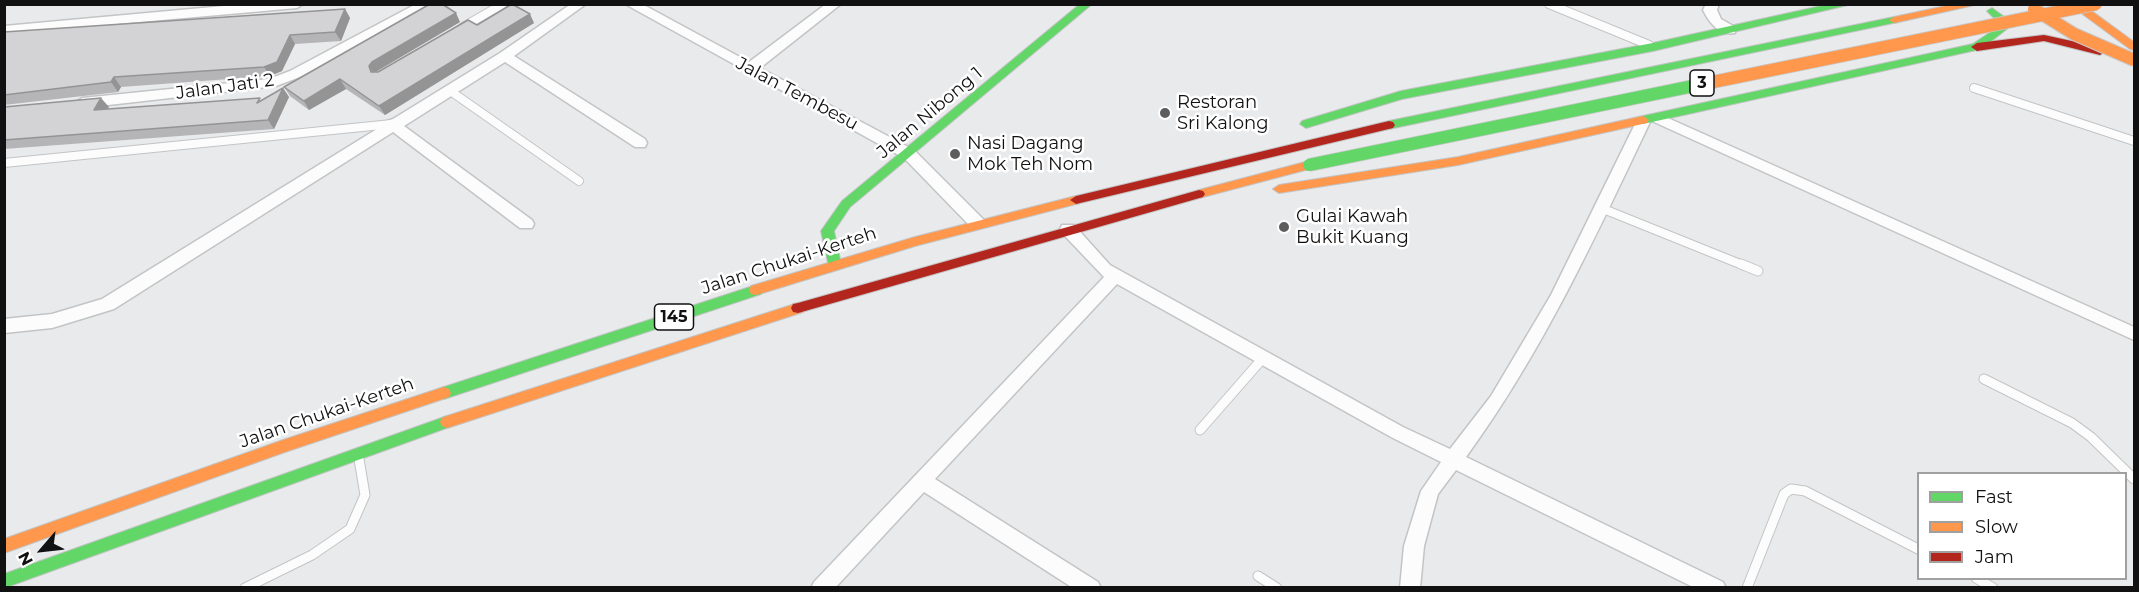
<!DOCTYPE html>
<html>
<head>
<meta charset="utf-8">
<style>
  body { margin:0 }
  #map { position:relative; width:2139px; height:592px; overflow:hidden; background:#e9eaec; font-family:Montserrat,sans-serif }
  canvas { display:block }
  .frame { position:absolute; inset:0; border:6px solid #111112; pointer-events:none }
  .legend { position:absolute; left:1917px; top:472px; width:210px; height:108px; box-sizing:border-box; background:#fff; border:2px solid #a0a0a0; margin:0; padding:8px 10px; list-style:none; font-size:18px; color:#111112 }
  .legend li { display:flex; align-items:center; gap:12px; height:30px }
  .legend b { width:30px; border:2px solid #a0a0a0 }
  .north { position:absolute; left:12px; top:520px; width:60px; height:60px; -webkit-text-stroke:4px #fff; paint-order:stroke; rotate:242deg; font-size:16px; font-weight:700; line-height:24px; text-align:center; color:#111112 }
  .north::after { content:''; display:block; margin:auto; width:21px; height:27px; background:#111112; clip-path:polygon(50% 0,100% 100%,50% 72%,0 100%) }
</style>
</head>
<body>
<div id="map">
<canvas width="2139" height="592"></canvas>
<div class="frame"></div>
<ul class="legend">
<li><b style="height:8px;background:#63d668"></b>Fast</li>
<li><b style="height:8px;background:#ff974d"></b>Slow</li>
<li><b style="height:8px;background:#b3261e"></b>Jam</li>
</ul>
<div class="north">N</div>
</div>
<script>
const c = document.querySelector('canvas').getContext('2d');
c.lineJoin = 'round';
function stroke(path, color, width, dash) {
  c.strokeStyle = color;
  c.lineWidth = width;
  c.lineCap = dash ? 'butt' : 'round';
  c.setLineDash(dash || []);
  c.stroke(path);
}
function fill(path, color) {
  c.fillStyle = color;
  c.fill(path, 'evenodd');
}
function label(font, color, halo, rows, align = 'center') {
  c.font = font + ' Montserrat,sans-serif';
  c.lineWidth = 5;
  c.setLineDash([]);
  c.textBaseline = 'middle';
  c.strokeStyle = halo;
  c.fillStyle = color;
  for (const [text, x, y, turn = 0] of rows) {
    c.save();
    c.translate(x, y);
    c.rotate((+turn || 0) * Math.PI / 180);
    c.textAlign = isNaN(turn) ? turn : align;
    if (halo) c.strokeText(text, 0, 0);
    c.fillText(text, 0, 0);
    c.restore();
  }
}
const laneFar1 = new Path2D(`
  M1549,4L1649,45
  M463,27L503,4
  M1974,88L2134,141
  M449,90L579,181
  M4,163L392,124
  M1601,208L1745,266`);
const lane = new Path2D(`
  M1741,264L1758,271
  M1984,379L2072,423L2091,437L2134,479
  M1200,430L1263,358
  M1258,576L1277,588
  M1976,578L1993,588
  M245,588L312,555L350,529L365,495L359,459
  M1747,588L1784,494L1791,489L1805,491L1918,549`);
const street = new Path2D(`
  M246,4H303L297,8L4,34V26Z
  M416,4H433L300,77L276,86L82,108L75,103L82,98L269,79L290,71Z
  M571,4H586L514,56L645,139L647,143L645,147H635L505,62L404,126L532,220L534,224L532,228H520L393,132L114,309L52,328L4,333V319L52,314L102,299L385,124L387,121L393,119L500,53Z
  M625,4H642L749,62L826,4H841L760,68L914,150L983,219L985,223L983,227H971L904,158Z
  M1706,4H1719L1717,10L1721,19L1735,27V33C1719,36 1709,22 1703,10Z
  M1659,114L2134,327V340L1654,122L1652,119L1654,116Z
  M1643,117L1650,122C1595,238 1542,353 1466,457L1723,582L1726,588H1695L1456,470L1438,494L1424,546L1420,588H1400L1404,546L1421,491L1441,462L1391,437L1117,284L935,479L1098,582L1101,588H1073L924,492L835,588H811L814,582L1104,277L1062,233L1060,229L1062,225H1074L1110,265L1403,427L1450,449L1491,396L1551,295L1636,122Z`);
const fast = new Path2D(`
  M1080,4H1092L850,207L834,231L841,264L834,269L829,267L821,231L842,201Z
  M1830,4H1852L1653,51L1402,99L1306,128L1300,124L1302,121L1401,91L1653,43Z
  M1992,8L2007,19L2008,28L1981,49L1643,124L1637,120L1643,116L1973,44L1998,27V22L1987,11Z
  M1894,17L1899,20L1898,22L1389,129L1383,125L1389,121Z
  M756,285L761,286L763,290L761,294L444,399L439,397L437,393L439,389L444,387Z
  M447,416L452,418L454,422L452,426L4,588V574Z`);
const slow = new Path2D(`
  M1955,4H1979L1894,23L1889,20L1894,17Z
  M2069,4H2082L2134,42V50L2130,49Z
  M1643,116L1649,120L1647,123L1458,165L1279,193L1273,189L1279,185L1458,157Z
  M1309,161L1313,162L1315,165L1313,168L1199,198L1193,194L1199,190Z
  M1076,196L1082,200L1080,203L915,246L756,295L751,294L749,290L751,286L915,237Z
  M798,303L803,304L805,308L803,312L447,428L442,426L440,422L442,418L447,416Z
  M444,387L449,389L451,393L449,397L285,452L4,553V539L283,440Z`);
const jam = new Path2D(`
  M2044,35L2104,48L2106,51L2100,55L2044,41L1977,51L1971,47L1977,43Z
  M1389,121L1393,122L1395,125L1393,128L1076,204L1070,200L1076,196Z
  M1199,190L1203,191L1205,194L1203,197L798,313L793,312L791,308L793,304L798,303Z`);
stroke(laneFar1, '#c2c4c5', 10);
stroke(lane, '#c2c4c5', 11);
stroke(street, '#c2c4c5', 3);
stroke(fast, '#c2c4c5', 2);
stroke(slow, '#c2c4c5', 2);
stroke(jam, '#c2c4c5', 2);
stroke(laneFar1, '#fcfcfc', 8);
stroke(lane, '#fcfcfc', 9);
fill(street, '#fcfcfc');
fill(fast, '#63d668');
fill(slow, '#ff974d');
fill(jam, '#b3261e');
const fastBridge = new Path2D(`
  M1309,165L1703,84`);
const slowBridge = new Path2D(`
  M2034,9L2074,34L2134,60
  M1703,84L2096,4`);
stroke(fastBridge, '#c7c8c8', 14, []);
stroke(slowBridge, '#c7c8c8', 14, []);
stroke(fastBridge, '#63d668', 12);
stroke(slowBridge, '#ff974d', 12);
fill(new Path2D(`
  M345,9L350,18L341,41L295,44L282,71L270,76L121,87L118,92L4,105V32Z
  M460,22L376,72H378L477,25L534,23L385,115L346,89L309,110L290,96L284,87Z
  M283,88L289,97L274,129L4,149V107H109L107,109L261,101Z`), '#b5b5b7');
fill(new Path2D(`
  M345,9L350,18L341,41L335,32Z
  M456,13L460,22L377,71L374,75L377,81L369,66L372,62Z
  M530,14L534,23L385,115L379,106Z
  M290,35L295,44L282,71L270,76L264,67Z
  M114,77L121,87L118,92L111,82Z
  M340,79L346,89L309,110L304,101Z
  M283,88L289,97L274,129L268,120Z
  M101,98L109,107L101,119L94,110Z`), '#949495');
const building = new Path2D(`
  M430,4H442L456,13L372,62L369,66L371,72H378L468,20L477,25L512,4L530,14L379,106L340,79L304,101L284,87Z
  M345,9L335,32L290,35L277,62L264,67L114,77L111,82L4,95V32Z
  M283,88L268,120L4,140V107L101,98L94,110L260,98L257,103Z`);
fill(building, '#d3d3d5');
stroke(building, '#949495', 1.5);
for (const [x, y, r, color] of [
  [1165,113,6,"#5d5d5e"],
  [955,154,6,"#5d5d5e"],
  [1284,227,6,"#5d5d5e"]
]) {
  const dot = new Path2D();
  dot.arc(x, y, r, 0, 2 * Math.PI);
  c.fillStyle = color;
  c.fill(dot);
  stroke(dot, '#fff', 2);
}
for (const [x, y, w] of [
  [1702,83,24],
  [674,317,39]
]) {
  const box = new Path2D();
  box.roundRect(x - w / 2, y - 13, w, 26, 4.5);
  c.fillStyle = '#fff';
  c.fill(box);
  stroke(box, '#111112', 1.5);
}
label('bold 16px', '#111112', null, [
  ["3",1702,83],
  ["145",674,317]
]);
label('18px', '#111112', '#fff', [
  ["Jalan Jati 2",225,87,-8],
  ["Jalan Tembesu",797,94,28],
  ["Jalan Nibong 1",930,113,-40],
  ["Jalan Chukai-Kerteh",789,261,-18],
  ["Jalan Chukai-Kerteh",327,413,-19]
]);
label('18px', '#111112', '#fff', [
  ["Restoran",1177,103],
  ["Sri Kalong",1177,124],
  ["Nasi Dagang",967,144],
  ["Mok Teh Nom",967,165],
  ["Gulai Kawah",1296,217],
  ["Bukit Kuang",1296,238]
], 'left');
</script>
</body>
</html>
